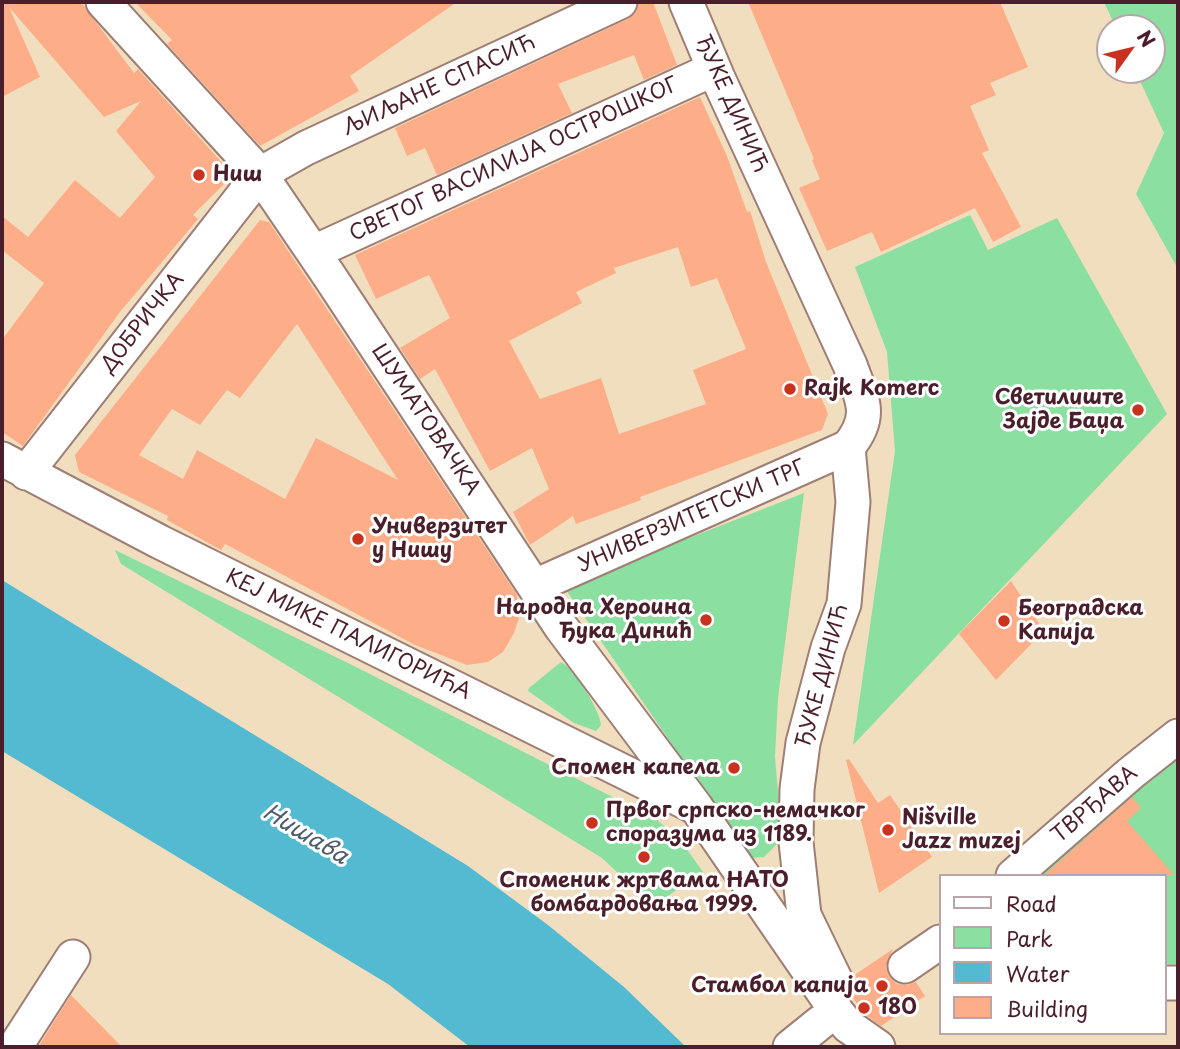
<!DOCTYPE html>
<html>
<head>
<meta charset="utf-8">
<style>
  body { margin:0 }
  #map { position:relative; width:1180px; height:1049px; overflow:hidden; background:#f1debf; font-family:"Playpen Sans",sans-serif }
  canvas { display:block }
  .frame { position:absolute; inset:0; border:4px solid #4a1f2b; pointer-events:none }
  .legend { position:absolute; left:939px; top:874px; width:228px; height:161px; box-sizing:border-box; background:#fff; border:2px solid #b7a5aa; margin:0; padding:9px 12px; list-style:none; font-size:21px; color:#4a1f2b }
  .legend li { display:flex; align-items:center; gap:14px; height:35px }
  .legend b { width:35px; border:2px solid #b7a5aa }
  .north { position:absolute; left:1096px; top:14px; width:70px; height:70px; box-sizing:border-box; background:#fff; border:2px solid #b7a5aa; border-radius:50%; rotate:56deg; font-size:19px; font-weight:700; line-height:28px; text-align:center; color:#4a1f2b }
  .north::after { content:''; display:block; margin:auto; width:24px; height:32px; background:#c8321e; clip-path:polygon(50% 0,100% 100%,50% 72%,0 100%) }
</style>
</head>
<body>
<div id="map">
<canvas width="1180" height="1049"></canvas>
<div class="frame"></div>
<ul class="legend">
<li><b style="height:9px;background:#fff"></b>Road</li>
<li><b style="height:19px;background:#8adfa1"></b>Park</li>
<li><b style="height:19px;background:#53bad1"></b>Water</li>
<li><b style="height:19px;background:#fdad88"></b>Building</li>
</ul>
<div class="north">N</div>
</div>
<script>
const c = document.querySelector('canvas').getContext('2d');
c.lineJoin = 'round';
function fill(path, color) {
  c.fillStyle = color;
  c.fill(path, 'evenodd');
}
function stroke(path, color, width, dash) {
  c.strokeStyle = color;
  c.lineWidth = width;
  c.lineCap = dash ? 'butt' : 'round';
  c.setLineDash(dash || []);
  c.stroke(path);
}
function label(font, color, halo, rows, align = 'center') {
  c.font = font + ' "Playpen Sans",sans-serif';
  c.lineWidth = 6;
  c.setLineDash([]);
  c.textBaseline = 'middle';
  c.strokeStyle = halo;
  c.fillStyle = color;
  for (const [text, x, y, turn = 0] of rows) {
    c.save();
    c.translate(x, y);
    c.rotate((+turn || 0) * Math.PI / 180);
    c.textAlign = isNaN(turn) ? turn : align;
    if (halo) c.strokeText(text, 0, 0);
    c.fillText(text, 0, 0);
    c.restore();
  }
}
fill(new Path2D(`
  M1104,2H1178V269L1136,194L1164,133L1135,70H1152V28H1116Z
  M970,215L988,250L1057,218L1167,414L853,745L895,451L887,352L855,267Z
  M804,493L778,698L775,757L780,816L779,842L764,857L750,858L564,587Z
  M115,550L352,665L656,819L681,841L703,872L653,906L602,858L121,564Z
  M561,662C575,669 599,709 601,725L596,731L574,723L528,691L529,688Z
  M1178,736V964H1164V876H1013Z`), '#8adfa1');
fill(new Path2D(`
  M2,580L468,866L548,925L624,987L686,1047H470L388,984L2,751Z`), '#53bad1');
fill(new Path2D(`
  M2,2H81L134,73L138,69L233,175L193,215L198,219L120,312L23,446L2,432V340L44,283L2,250V216L28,237L75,180L120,218L155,177L116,131L141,101L104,117L9,7L40,77L2,97Z
  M135,2H457L350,76L359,91L260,146L167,44L172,40Z
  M639,2H653L677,65L644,80L634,55L558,84L572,113L437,175L425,148L407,156L395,128L628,19L636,12Z
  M748,2H1000L1028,67L990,83L996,95L970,106L989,150L982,153L1021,227L993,242L975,208L881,252L872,232L827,251L799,188L820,179L812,160L814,159Z
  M700,97L727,156L747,212L750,211L766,262L828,414L822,430L640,497L641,500L576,524L573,516L530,545L513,512L549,489L532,448L490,471L435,369L420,379L400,348L450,318L429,275L376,299L355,255ZM678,247L691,287L717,278L746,349L693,370L706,404L619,434L601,378L540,399L509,341L582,303L576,292L616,273L614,268Z
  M260,220L269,222L517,595L519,618L514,633L503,652L488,662L467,665L415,645L225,544L221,550L167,520L168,516L79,472L75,455ZM297,324L398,480L316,438L285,499L197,450L183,479L139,455L172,409L200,425L227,390L240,398Z
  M1011,581L1044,631L996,680L959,634Z
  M849,759L878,803L890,795L932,857L879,893L846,760Z
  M1132,797L1141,808L1127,821L1175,876H1043Z
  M893,949L886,967L889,976L897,984L907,985L916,982L925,996L881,1026L864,1014L849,992L854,981L853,976Z
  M71,995L122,1047H38Z`), '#fdad88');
const minor = new Path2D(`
  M103,2L260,174L330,277L561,627L696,807L837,1012L848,1026L878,1047
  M314,252L714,69
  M2,459L160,542L691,805
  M26,473L260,174L306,148L620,2
  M535,586L848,447C874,416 862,399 850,365L718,78L686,2
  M1013,876L1131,773L1178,736
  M905,966L940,942
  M835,979L804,915L796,842L797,789L803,743L828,648L844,604L853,502L848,447
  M1164,983H1178
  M15,1047L73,957
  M790,1047L821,1022`);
stroke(minor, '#9e7e75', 37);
stroke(minor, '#fff', 33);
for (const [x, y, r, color] of [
  [199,175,7,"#c8321e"],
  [790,389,7,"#c8321e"],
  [1138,410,7,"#c8321e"],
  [358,539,7,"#c8321e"],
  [706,620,7,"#c8321e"],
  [1004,621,7,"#c8321e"],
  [734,768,7,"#c8321e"],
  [592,823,7,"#c8321e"],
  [888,830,7,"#c8321e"],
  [644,857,7,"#c8321e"],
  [882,986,7,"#c8321e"],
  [864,1008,7,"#c8321e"]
]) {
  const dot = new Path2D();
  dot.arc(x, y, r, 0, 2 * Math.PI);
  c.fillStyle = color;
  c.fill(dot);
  stroke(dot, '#fff', 2.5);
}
label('21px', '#4a1f2b', '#fff', [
  ["ЉИЉАНЕ СПАСИЋ",439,86,-25],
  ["ЂУКЕ ДИНИЋ",731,104,66],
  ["СВЕТОГ ВАСИЛИЈА ОСТРОШКОГ",514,160,-25],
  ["ДОБРИЧКА",143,323,-52],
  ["ШУМАТОВАЧКА",425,420,56],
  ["УНИВЕРЗИТЕТСКИ ТРГ",692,517,-24],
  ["КЕЈ МИКЕ ПАЛИГОРИЋА",348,635,26],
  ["ЂУКЕ ДИНИЋ",823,676,-75],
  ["ТВРЂАВА",1095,805,-41]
]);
label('bold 21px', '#4a1f2b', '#fff', [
  ["Ниш",213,175],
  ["Rajk Komerc",804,389],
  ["Светилиште",1124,398,"right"],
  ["Зајде Баџа",1124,422,"right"],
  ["Универзитет",372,527],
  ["у Нишу",372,551],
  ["Народна Хероина",692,608,"right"],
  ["Ђука Динић",692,632,"right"],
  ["Београдска",1018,609],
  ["Капија",1018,633],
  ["Спомен капела",720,768,"right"],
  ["Првог српско-немачког",606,811],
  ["споразума из 1189.",606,835],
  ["Nišville",902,818],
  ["Jazz muzej",902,842],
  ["Споменик жртвама НАТО",644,881,"center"],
  ["бомбардовања 1999.",644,905,"center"],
  ["Стамбол капија",868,986,"right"],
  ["180",878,1008]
], 'left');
label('italic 23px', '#4e5d6d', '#fff', [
  ["Нишава",305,835,31]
]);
</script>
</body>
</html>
